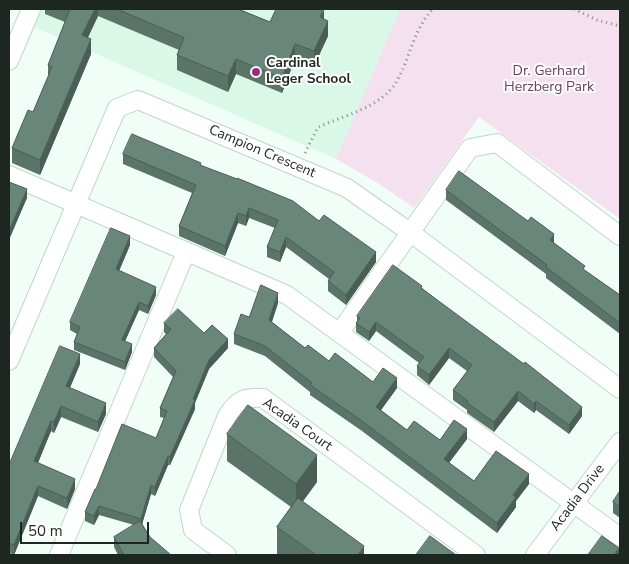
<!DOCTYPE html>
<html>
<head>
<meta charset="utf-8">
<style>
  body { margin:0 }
  #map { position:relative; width:629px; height:564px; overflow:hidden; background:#f1fef7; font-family:"Nunito Sans",sans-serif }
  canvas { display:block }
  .frame { position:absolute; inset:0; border:10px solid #1d2621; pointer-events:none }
  .scale { position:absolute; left:20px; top:522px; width:129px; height:22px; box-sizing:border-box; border:2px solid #1d2621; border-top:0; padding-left:6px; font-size:15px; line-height:18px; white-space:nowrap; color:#1d2621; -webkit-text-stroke:4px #fff; paint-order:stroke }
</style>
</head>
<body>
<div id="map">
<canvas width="629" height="564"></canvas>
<div class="frame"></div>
<div class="scale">50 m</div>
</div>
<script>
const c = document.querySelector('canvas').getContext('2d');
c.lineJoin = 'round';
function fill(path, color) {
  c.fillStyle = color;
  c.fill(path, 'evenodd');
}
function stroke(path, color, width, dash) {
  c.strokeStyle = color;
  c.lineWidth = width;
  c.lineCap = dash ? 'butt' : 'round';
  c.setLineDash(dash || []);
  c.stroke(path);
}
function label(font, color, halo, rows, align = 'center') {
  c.font = font + ' "Nunito Sans",sans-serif';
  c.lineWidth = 4;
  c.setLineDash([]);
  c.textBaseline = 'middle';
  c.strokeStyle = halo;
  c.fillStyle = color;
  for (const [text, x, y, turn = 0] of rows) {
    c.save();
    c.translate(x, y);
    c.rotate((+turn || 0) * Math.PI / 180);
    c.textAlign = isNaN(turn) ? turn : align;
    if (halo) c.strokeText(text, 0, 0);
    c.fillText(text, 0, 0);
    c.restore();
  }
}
fill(new Path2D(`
  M37,9H400L336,159L30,25Z`), '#d9f8e8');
fill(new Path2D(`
  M400,9H620V219L479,117L414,208L381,185L336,159Z`), '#f4e0ee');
const minor = new Path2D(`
  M9,61L31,9
  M9,175L287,295L620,537
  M340,332L470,148L497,143L620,236
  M9,361L117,108L138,100L347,188L411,233L620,389
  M59,555L186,252
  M227,555L193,530L189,510L227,416C237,400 244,397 263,398L476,555
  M535,555L620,442`);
stroke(minor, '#c0d6ca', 20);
stroke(new Path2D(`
  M574,9L597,20L620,26
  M305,153L318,127C343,116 379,108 395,84C410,60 413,29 433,9`), '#828d87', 3, [1, 4]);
stroke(minor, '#fff', 18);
fill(new Path2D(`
  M45,9H238L270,22L324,19L328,36L314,66L295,59L282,93L236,74L228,92L177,70V55L179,50L98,16L88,37L91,54L40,175L12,163V148L33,112L48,78V65L65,22L45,14Z
  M123,154L201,165L376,262L346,305L328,291V281L329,279L286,247L280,262L267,257V247L275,228L249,218L246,226L238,223L225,256L179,236V226L192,193L123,164Z
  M446,190L554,243L585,271L620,295V334L546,278V274L446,200Z
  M130,245L119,271L156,295L148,314L139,310L125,341L132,352L125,370L74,350V342L77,334L70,330V322Z
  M422,288L582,416L569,434L536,410L534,413L518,401L494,432L467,413V410L453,400V390L467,371L449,358L429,385L417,375V366L419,363L376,331L369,341L356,332V323L357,321V316Z
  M278,303L272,322L305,348L329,361L373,382L397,388L381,410L407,430L440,440L467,439L449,463L474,481L529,484L516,501V507L497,533L362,431L310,395V392L265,356L234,344V334L249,317Z
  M164,323L204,333L228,348L209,369L195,403V409L170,465H168L155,496L151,494L142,524L150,537L171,555H118L114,547V537L134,525L99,515L94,525L85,521V512L96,489L156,438L164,418L160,417V408L173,377L154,357V348L166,334L164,332Z
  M80,364L70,388L106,414L98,432L61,417L54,433L51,431L38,463L75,489L67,509L38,496L14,555L9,553V465Z
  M227,434L317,482L302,502L364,555H279L277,554V527L291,507L227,461Z
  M620,491V518L613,513V502Z`), '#5a7467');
fill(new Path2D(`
  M95,9H98V16L82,50V35Z
  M324,9V24L320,17Z
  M328,21V36L314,66V51Z
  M91,39V54L40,175V160Z
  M295,44V59L282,93V78Z
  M236,59V74L228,92V76Z
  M27,189V198L9,240V231Z
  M249,208V218L246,226V216Z
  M238,213V223L225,256V246Z
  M554,234V245L550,240Z
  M130,236V245L116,278V269Z
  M286,237V247L280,262V252Z
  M376,252V262L346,305V295Z
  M156,287V295L148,314V306Z
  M278,293V303L269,330V320Z
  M139,302V310L122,348V340Z
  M376,322V331L369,341V332Z
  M228,339V348L209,369L195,403V409L170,465V457L209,360Z
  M132,344V352L125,370V362Z
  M449,348V358L429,385V375Z
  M80,354V364L66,396V386Z
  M397,378V388L376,417V407Z
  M518,391V401L494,432V422Z
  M536,401V410L534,413V404Z
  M106,403V414L98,432V422Z
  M61,406V417L54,433V422Z
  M582,407V416L569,434V425Z
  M51,421V431L34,472V461Z
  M467,429V439L444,469V459Z
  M317,455V482L296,511V484Z
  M168,456V465L155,496V487Z
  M529,474V484L516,501V507L497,533V523L513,495Z
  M75,479V489L67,509V498Z
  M151,485V494L141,528V519Z
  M38,486V496L14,555V545Z
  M99,506V515L94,525V516Z
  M364,546V555H358Z
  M619,548V555H614Z`), '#4a5e54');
const building = new Path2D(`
  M69,9H95L82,35L91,39L40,160L12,148L28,110L33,112L52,67L48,65L70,9Z
  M117,9H238L270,22L276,9H323L320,17L328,21L314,51L295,44L282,78L236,59L228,76L177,55L184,38Z
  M132,134L201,163L200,165L237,179V178L293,201L319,221L324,215L376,252L346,295L328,281L334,272L286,237L280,252L267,247L278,220L249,208L246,216L238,213L225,246L179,226L196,185L123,154Z
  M459,171L528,221L531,217L554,234L550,240L585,266L583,269L620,295V323L546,267L547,265L446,190Z
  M9,182L27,189L9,231Z
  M111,228L130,236L116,269L156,287L148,306L139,302L122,340L132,344L125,362L74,342L80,327L70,322Z
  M393,265L422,286L421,288L524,364L525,362L582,407L569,425L536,401L534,404L518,391L494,422L467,403L468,401L453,390L472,365L449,348L429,375L417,366L424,357L376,322L369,332L356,323L360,318L357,316Z
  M261,285L278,293L269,320L305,348L308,345L329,361L335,353L373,382L383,368L397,378L376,407L407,430L414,421L440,440L454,420L467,429L444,459L474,481L496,451L529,474L513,495L516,497L497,523L362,421L310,385L312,383L265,346L234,334L241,314L249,317Z
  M178,309L204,333L212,325L228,339L209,360L193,399L195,400L170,457L168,456L155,487L151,485L141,519L99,506L94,516L85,512L95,489H96L122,424L156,438L167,411L160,408L176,371L154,348L171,329L164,323Z
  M60,346L80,354L66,386L106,403L98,422L61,406L54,422L51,421L34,461L75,479L67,498L38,486L14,545L9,543V465Z
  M248,405L317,455L296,484L227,434Z
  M620,491V507L613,502Z
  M298,498L364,546L358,555H316L277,527Z
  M140,521L150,537L171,555H124L114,537Z
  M430,536L456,555H416Z
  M602,536L619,548L614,555H588Z`);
fill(building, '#698778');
stroke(building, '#4a5e54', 1);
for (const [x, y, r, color] of [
  [256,72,5,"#9b2986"]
]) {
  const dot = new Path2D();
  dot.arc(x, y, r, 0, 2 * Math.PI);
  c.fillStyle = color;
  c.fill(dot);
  stroke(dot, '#fff', 2);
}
label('bold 14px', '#1d2621', '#fff', [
  ["Cardinal",266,64],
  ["Leger School",266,80]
], 'left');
label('14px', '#6b4261', '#fff', [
  ["Dr. Gerhard",549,72],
  ["Herzberg Park",549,88]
]);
label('14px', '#1d2621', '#fff', [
  ["Campion Crescent",262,152,23],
  ["Acadia Court",297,425,35],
  ["Acadia Drive",578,498,-53]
]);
</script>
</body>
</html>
